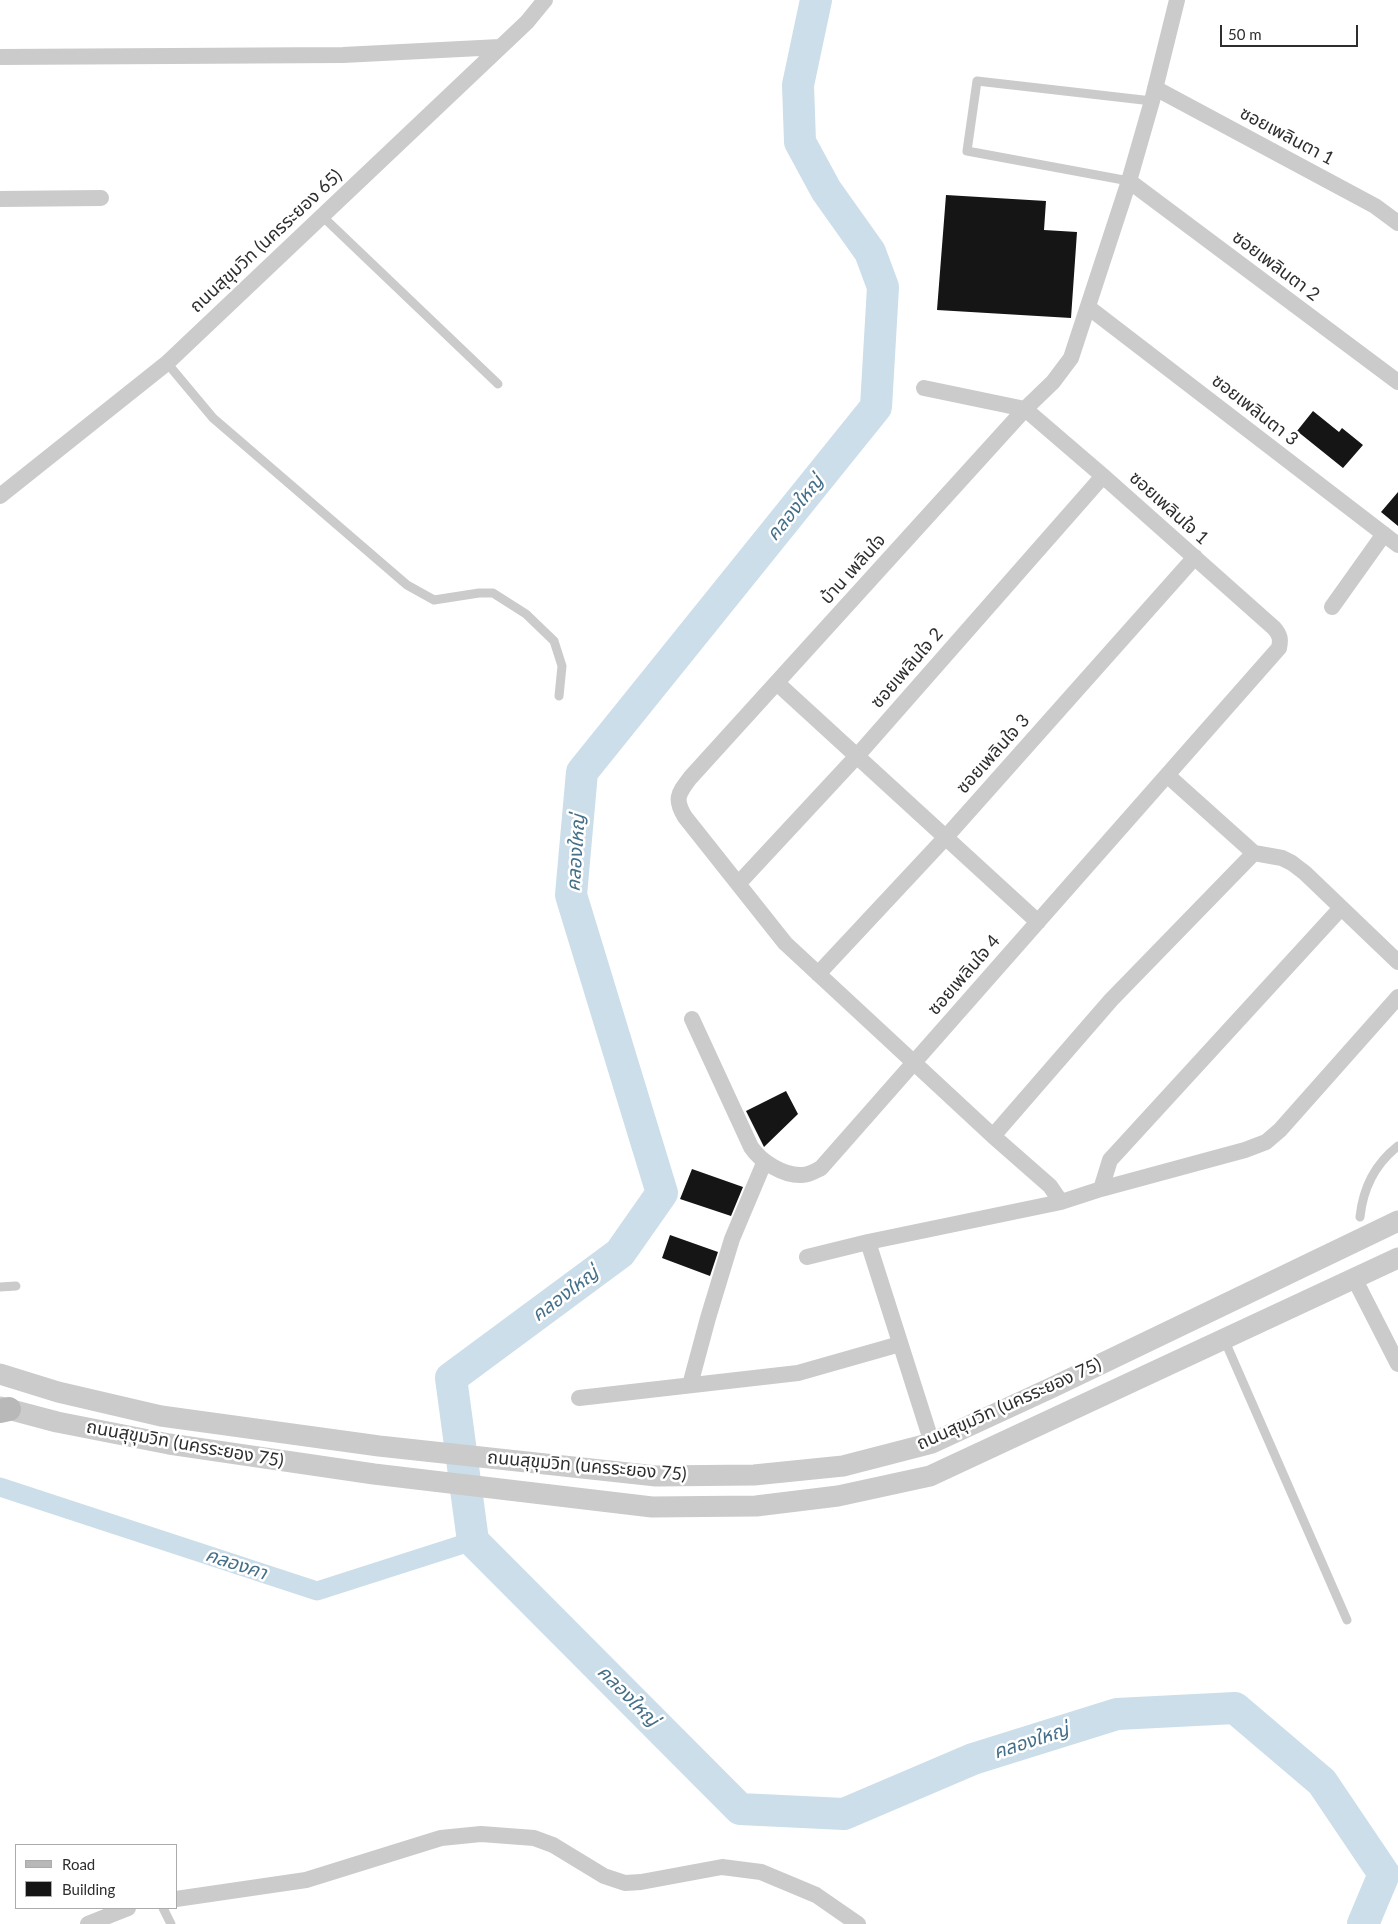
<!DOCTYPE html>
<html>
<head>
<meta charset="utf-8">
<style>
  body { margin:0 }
  #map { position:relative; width:1398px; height:1924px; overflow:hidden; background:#fff; font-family:Lato,sans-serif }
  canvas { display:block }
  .legend { position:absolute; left:15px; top:1844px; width:162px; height:65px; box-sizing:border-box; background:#fff; border:1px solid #ababab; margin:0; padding:6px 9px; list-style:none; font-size:15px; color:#2e2e2e }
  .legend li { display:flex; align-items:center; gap:10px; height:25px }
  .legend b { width:25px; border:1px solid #ababab }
  .scale { position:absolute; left:1220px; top:25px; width:138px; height:22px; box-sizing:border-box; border:2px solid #2e2e2e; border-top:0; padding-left:6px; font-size:15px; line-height:18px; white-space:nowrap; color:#2e2e2e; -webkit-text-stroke:4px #fff; paint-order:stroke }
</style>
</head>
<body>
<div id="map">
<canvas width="1398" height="1924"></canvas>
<ul class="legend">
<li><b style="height:6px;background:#b8b8b8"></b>Road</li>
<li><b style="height:14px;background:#151515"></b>Building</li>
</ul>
<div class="scale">50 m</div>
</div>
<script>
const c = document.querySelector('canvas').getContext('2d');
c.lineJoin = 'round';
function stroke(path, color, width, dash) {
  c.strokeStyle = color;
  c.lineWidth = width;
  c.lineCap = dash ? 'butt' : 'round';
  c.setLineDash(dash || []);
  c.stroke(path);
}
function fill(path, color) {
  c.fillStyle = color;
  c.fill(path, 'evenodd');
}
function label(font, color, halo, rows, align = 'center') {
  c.font = font + ' Lato,"Noto Sans Thai",sans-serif';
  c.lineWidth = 5;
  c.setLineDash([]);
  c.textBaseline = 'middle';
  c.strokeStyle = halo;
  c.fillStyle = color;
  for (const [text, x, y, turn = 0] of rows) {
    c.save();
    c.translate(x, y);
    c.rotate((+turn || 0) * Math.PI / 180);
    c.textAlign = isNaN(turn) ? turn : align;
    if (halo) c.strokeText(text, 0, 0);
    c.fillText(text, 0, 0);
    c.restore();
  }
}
stroke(new Path2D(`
  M0,1487L317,1591L473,1541`), '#cbdee9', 19);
stroke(new Path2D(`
  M816,0L798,85L800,142L826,190L870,252L883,287L876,407L582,772L571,895L662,1193L620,1253L451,1378L473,1541L740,1809L844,1814L973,1759L1117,1714L1235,1708L1322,1782L1384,1874L1363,1924`), '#cbdee9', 32);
fill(new Path2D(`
  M946,195L1046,201L1044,230L1077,232L1071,318L937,310Z
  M1313,411L1339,432L1342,428L1363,445L1343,468L1297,431Z
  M1398,492V526L1381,512Z
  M786,1091L798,1114L764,1147L746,1111Z
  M692,1169L743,1187L731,1216L680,1199Z
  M670,1235L718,1252L710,1276L662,1258Z`), '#151515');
stroke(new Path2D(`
  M1129,181L967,151L977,81L1152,101
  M321,215L498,384
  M167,363L213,418L407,585L434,600L479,593H493L526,614L554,641L562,666L559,696
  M1360,1217C1363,1188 1375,1164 1398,1146
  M0,1287L16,1286
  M1224,1339L1347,1620
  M163,1908L171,1924`), '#cbcbcb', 9);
stroke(new Path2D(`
  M0,57L343,55L500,47
  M1155,88L1375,206L1398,223
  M1129,181L1398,382
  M0,199L101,198
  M1088,307L1398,545
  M0,496L167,363L527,22L545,0
  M1332,607L1384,534
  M777,683L1038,922
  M1167,775L1254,853L1282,858L1292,863L1305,873L1398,962
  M738,884L857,756L1103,476
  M818,974L946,837L1195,557
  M692,1019L751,1147C761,1162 784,1176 802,1175C809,1175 815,1171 821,1168L1279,648C1281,639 1280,635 1274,628L1103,476L1025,409L924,388
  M993,1136L1111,1000L1254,853
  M1101,1189L1110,1160L1341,908
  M1061,1202L1050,1186L993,1136L785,943L685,817C674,799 678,794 690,778L1025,409L1053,382L1071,358L1129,181L1152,101L1177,0
  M868,1242L932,1443
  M807,1257L868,1242L1061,1202L1101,1189L1245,1150L1266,1142L1280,1130L1398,997
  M1354,1278L1398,1364
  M690,1385L708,1318L732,1239L764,1163
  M579,1398L798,1373L900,1344
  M176,1899L306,1880L441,1838L481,1834L534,1838L553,1845L604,1876L625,1883L641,1882L722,1867L761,1872L816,1895L858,1924
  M88,1924L128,1908`), '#cbcbcb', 16);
stroke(new Path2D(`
  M0,1374L58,1392L161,1416L379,1446L656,1476L754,1475L843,1466L932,1443L1053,1387L1398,1221
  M0,1407L57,1422L169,1444L374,1474L652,1507L756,1506L838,1496L930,1476L1398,1258`), '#cbcbcb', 21);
stroke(new Path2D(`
  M0,1411L9,1409`), '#b8b8b8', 24);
label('18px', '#2e2e2e', '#fff', [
  ["ซอยเพลินตา 1",1287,136,28],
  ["ถนนสุขุมวิท (นครระยอง 65)",266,241,-43],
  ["ซอยเพลินตา 2",1276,266,37],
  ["ซอยเพลินตา 3",1255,410,38],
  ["ซอยเพลินใจ 1",1169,508,42],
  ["บ้าน เพลินใจ",853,569,-48],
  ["ซอยเพลินใจ 2",907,668,-49],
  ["ซอยเพลินใจ 3",993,754,-48],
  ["ซอยเพลินใจ 4",964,975,-49],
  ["ถนนสุขุมวิท (นครระยอง 75)",1009,1404,-24],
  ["ถนนสุขุมวิท (นครระยอง 75)",185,1444,10],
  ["ถนนสุขุมวิท (นครระยอง 75)",587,1466,5]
]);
label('italic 19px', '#446f89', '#fff', [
  ["คลองใหญ่",795,508,-51],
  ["คลองใหญ่",576,853,-86],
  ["คลองใหญ่",565,1294,-37],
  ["คลองคา",236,1564,18],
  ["คลองใหญ่",628,1696,45],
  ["คลองใหญ่",1031,1741,-18]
]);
</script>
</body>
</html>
